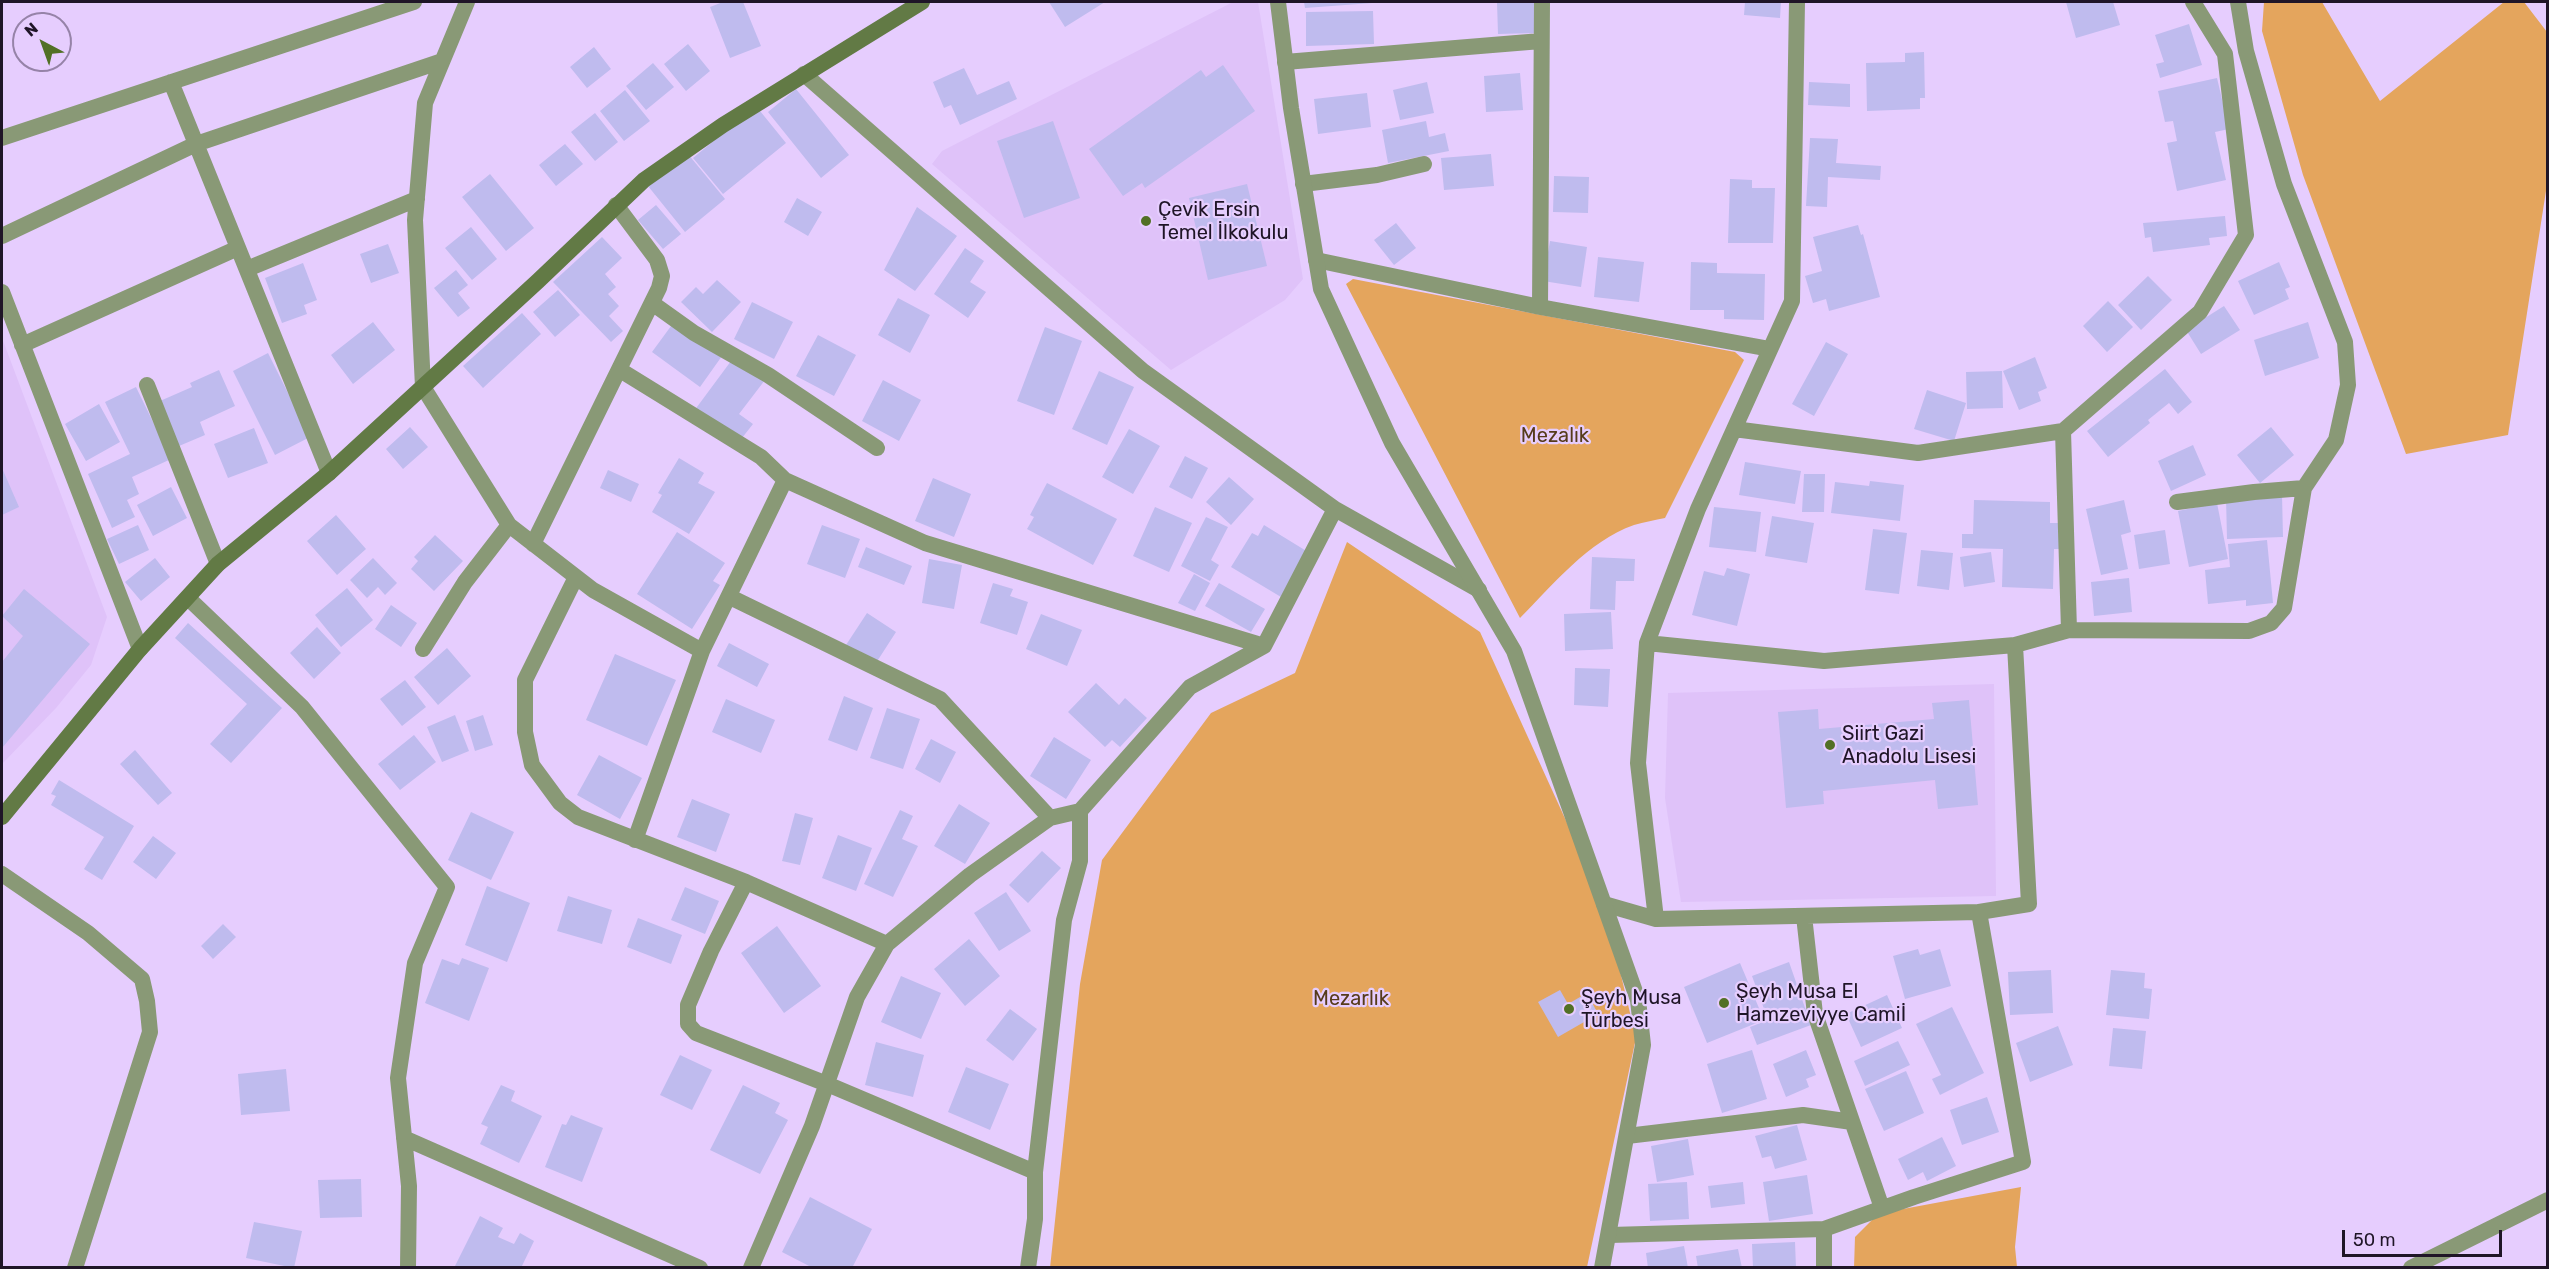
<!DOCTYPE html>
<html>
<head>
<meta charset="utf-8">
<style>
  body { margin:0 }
  #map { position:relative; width:2549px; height:1269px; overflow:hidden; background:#e6cdfe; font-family:Rubik,sans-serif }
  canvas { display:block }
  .frame { position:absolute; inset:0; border:3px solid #1f1527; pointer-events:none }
  .north { position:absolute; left:12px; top:12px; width:60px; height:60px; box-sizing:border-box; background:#e6cdfe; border:2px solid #9683a8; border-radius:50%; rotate:319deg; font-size:16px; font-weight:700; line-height:24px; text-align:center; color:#1f1527 }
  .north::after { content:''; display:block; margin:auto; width:21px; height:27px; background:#527025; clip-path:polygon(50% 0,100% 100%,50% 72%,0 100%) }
  .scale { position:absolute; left:2342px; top:1230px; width:160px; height:27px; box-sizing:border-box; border:3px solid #1f1527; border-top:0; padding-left:8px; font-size:18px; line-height:21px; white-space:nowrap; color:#1f1527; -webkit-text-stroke:4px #e6cdfe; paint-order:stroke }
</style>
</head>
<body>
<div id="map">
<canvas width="2549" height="1269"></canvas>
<div class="frame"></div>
<div class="north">N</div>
<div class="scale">50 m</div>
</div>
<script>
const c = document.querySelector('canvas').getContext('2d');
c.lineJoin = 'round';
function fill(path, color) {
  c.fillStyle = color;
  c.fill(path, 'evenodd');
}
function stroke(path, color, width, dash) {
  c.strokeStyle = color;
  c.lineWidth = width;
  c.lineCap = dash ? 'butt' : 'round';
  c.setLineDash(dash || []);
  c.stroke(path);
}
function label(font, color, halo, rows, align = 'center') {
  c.font = font + ' Rubik,sans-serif';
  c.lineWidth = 4.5;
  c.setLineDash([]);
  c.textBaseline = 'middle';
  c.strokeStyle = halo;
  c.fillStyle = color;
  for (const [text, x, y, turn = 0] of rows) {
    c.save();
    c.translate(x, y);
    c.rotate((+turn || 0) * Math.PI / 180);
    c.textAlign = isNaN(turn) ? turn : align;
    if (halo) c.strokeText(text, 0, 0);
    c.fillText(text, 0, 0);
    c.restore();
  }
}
fill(new Path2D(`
  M1233,2H1258L1303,279L1285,300L1171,370L932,164L942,151Z
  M2,338L107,617L91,665L56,708L2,764Z
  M1994,684L1996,896L1681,902L1665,798L1668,693Z`), '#dfc2f9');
fill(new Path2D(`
  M2264,2H2322L2380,101L2504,2H2524L2547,32L2548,178L2508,435L2406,454L2303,175L2262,31Z
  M1353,279L1735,352L1744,360L1665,518C1655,520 1644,522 1634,525C1588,541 1553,585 1520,618L1346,284Z
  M1347,542L1480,632L1604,904L1636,1038L1587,1267L1050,1268L1080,984L1102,860L1211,713L1295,673Z
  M2021,1187L2015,1247L2017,1267L1854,1268L1855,1237L1874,1218L1887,1212Z`), '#e4a55d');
fill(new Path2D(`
  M723,2H743L761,46L730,58L710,7Z
  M1049,2H1105L1065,27Z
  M1304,2H1372V3L1305,8Z
  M1497,2H1534L1535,33L1498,34Z
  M1745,2H1781L1780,18L1744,15Z
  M2066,2H2113L2120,25L2076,38Z
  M1373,11L1374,44L1306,46V12Z
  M2189,24L2202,65L2160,78L2156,64L2164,62L2155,35Z
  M688,44L710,71L686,91L664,64Z
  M594,47L611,69L587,88L570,67Z
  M1924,52L1925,98H1920V109L1867,111L1866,63L1905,62V53Z
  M653,63L674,87L646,110L626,86Z
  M1223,65L1255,111L1145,188L1142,183L1123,196L1089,149L1201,70L1206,77Z
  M964,68L977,95L1009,81L1017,99L960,125L951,105L944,108L933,82Z
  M1520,73L1523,110L1486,112L1484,76Z
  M2217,78L2229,129L2215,132L2226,180L2177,191L2167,143L2177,141L2173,121L2165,122L2158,91Z
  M1427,82L1434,113L1400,120L1393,90Z
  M1809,82L1850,84V107L1808,105Z
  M796,89L849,155L821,178L768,112Z
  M625,90L650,121L624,141L600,111Z
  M1367,93L1371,127L1318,134L1314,99Z
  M756,106L786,143L723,194L693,158Z
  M595,113L618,142L595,161L571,132Z
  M1053,121L1080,198L1024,218L997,141Z
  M1426,121L1429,137L1445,133L1449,151L1388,163L1382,130Z
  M1810,138L1838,139L1836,163L1881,166L1880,180L1828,177L1827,207L1806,206Z
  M565,144L583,164L556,186L539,165Z
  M688,154L725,199L685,232L648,186Z
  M1491,154L1494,186L1444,190L1441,158Z
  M490,174L534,228L506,251L462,197Z
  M1554,176L1589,177L1588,213L1553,212Z
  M1730,179L1752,180V188H1775L1773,243H1728Z
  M1247,184L1267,266L1208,280L1189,198Z
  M797,198L822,212L808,236L784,222Z
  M656,205L681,234L663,249L638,220Z
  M917,207L957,236L915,291L884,270Z
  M2225,216L2227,236L2209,238L2210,245L2153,252L2151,237L2145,238L2143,223Z
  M1396,223L1416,248L1394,265L1374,240Z
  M1858,225L1861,235L1863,234L1880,297L1829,311L1826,299L1813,303L1805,276L1822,271L1813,237Z
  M471,227L497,259L472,280L445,248Z
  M602,237L622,258L605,274L616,287L608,294L619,306L609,316L623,331L611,342L553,282Z
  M1550,241L1587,247L1581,287L1543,281Z
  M388,244L399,273L371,283L360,254Z
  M965,248L984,261L970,282L986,292L968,318L934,294Z
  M1598,257L1644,262L1639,302L1594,297Z
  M1691,262L1717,263V273L1765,274L1764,320L1724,319V310H1690Z
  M2279,262L2290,287L2285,289L2289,299L2254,315L2238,281Z
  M303,263L317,300L304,305L307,314L282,323L265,278Z
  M456,270L468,285L458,293L470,308L458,317L434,288Z
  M2148,276L2172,300L2141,330L2118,305Z
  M717,280L741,302L712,332L681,302L696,287L703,294Z
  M558,290L580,315L555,337L533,312Z
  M898,298L930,315L910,353L878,335Z
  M2108,301L2133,327L2107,352L2083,326Z
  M752,302L793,322L774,359L734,339Z
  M2224,306L2240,330L2201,354L2186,330Z
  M522,313L541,334L483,388L463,366Z
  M373,322L395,350L353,384L331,355Z
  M674,322L722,356L700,387L652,352Z
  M2308,322L2319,358L2265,376L2254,340Z
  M1045,327L1082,341L1054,415L1017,401Z
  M818,335L856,355L834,396L796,376Z
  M1826,342L1848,354L1814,416L1792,404Z
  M268,353L310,437L275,455L233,371Z
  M734,357L765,380L739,414L753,424L738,443L694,411Z
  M2035,357L2047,388L2038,392L2041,401L2019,410L2003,371Z
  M2165,369L2192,402L2178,414L2169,403L2148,420L2150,423L2108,457L2087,431Z
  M219,370L235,406L200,422L205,435L179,446L160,401L192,387L190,383Z
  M1099,371L1134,387L1107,445L1072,429Z
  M2002,371L2003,408L1967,409L1966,372Z
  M883,380L921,400L899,441L862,421Z
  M136,387L171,459L132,477L139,494L127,500L135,517L112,528L88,474L130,454L105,402Z
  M1927,390L1966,403L1954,441L1914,429Z
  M99,404L120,442L86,461L65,424Z
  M410,427L428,447L403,469L386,449Z
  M2271,427L2294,455L2260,483L2237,455Z
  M254,428L268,463L228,478L214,444Z
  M1129,429L1160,446L1133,494L1102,477Z
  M2193,445L2206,475L2171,491L2158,461Z
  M1185,456L1208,468L1192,499L1169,487Z
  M679,458L704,473L698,483L715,492L689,534L652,512L662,495L658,493Z
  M1745,462L1801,471L1795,504L1739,495Z
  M2,468L19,507L2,515Z
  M608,470L639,484L631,502L600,488Z
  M1804,474H1825L1824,512H1802Z
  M1229,477L1254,499L1231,525L1206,502Z
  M933,478L971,494L954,537L915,521Z
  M1870,481L1904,485L1900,521L1831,513L1835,482L1869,486Z
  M1047,483L1117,519L1093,565L1027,529L1034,517L1030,515Z
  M171,487L187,518L153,536L137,505Z
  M2282,495L2283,537L2227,539L2226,497Z
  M1974,500L2050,502V523H2060L2059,549H2054L2053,589L2002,587L2003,549L1962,548V534H1973Z
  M2124,500L2131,532L2121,535L2128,569L2101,575L2086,509Z
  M2217,503L2228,559L2189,567L2178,511Z
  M1155,507L1192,523L1169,572L1133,556Z
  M1714,507L1761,512L1756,552L1709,547Z
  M336,515L366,549L337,575L307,541Z
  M1772,516L1814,523L1807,563L1765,556Z
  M1206,517L1228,527L1211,560L1219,565L1210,581L1181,566Z
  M138,525L149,550L119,564L107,539Z
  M822,525L860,539L845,578L807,564Z
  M1264,525L1308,552L1281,597L1231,567L1252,533L1258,536Z
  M1873,529L1907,533L1899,594L1865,590Z
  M2165,530L2170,564L2139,569L2134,535Z
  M677,532L725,563L713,581L720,585L692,629L637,594Z
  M435,535L463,561L434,591L411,569L418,561L414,557Z
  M2267,540L2273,603L2246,606V600L2208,604L2205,570L2230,567L2228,544Z
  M866,547L912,566L904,585L858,567Z
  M1921,550L1953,553L1949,590L1917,586Z
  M1991,552L1995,582L1964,587L1960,557Z
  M1592,557L1635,559L1634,581H1616L1615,610L1590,609Z
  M155,558L170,577L141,601L125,582Z
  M373,558L397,583L385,595L378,587L367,598L350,580Z
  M929,559L962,565L954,609L922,603Z
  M1727,568L1750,574L1737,626L1692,615L1704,571L1724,576Z
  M1194,574L1210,583L1195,611L1178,603Z
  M2129,578L2132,612L2094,616L2091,582Z
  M993,583L1013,589L1010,596L1028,602L1017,635L980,623Z
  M1219,583L1265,609L1251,632L1205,606Z
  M347,588L373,620L341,647L315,615Z
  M24,589L90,644L2,748V662L23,636L2,616Z
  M391,605L417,623L401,647L375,629Z
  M1611,612L1613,649L1565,651L1564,614Z
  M867,613L896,632L876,663L846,645Z
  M1041,614L1082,630L1067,666L1026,649Z
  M188,623L282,708L231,763L210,744L247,704L175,638Z
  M317,627L341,653L314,679L290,653Z
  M729,643L769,664L757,687L717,666Z
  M447,648L471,676L438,705L414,677Z
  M615,654L676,680L647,746L586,720Z
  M1575,668L1610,669L1608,707L1574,705Z
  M405,680L426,707L402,726L380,699Z
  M1096,683L1119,705L1125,698L1147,718L1120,747L1112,740L1105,747L1068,712Z
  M844,696L873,708L857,751L828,740Z
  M726,699L775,720L761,753L712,732Z
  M1969,700L1978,805L1938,809L1935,780L1823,791L1824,804L1786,808L1778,712L1818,709L1819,729L1934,719L1932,703Z
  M887,708L920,719L903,769L870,758Z
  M455,715L469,751L442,762L427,727Z
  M483,715L493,745L475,751L466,721Z
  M414,735L436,762L400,790L378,764Z
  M1054,737L1091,760L1066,799L1030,776Z
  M931,739L956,752L940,783L915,769Z
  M135,750L172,793L158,805L120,764Z
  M599,755L642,778L620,819L577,795Z
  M59,780L134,826L102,880L84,869L104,837L51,805L56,796L51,794Z
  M692,799L730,814L716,852L677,837Z
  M959,804L990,823L965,864L934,846Z
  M900,810L913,816L902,839L918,846L893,897L864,884Z
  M471,812L514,832L491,880L448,860Z
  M795,813L813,818L800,865L782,861Z
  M838,835L872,848L856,891L822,878Z
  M153,836L176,853L156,879L133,862Z
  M1042,851L1061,868L1028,903L1009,885Z
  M487,886L530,903L507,962L465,945Z
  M685,887L719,901L705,934L671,920Z
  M1006,892L1031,931L999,951L974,913Z
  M568,896L612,910L602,944L557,931Z
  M638,918L682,935L671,964L627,947Z
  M223,924L236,937L213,959L201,946Z
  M777,926L821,986L784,1013L741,953Z
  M969,939L1000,976L965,1006L934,969Z
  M1918,949L1920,955L1940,949L1951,986L1905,999L1893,956Z
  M462,958L489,968L469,1021L425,1003L442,959L459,965Z
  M1789,962L1811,1025L1757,1045L1750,1027L1768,1020L1752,976Z
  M1740,963L1764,1020L1707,1043L1684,987Z
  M2051,970L2053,1013L2010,1015L2008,972Z
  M2111,970L2145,973L2144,988L2152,989L2149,1019L2106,1015Z
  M901,976L941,993L921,1039L881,1022Z
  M1560,990L1568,1004L1587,993L1598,1014L1558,1037L1538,1002Z
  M1887,995L1902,1028L1861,1047L1846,1014Z
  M1952,1007L1984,1073L1940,1095L1932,1079L1941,1075L1916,1024Z
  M1010,1009L1037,1029L1013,1061L986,1040Z
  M2058,1026L2073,1065L2030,1082L2016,1043Z
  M2113,1028L2146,1031L2142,1069L2109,1066Z
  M1898,1041L1910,1065L1865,1086L1854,1061Z
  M876,1042L924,1055L913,1097L865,1085Z
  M1752,1050L1767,1099L1722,1113L1707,1064Z
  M1806,1050L1816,1075L1806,1079L1809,1087L1786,1097L1773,1064Z
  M680,1055L712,1070L692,1110L660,1095Z
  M966,1067L1009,1084L990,1130L948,1112Z
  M286,1069L290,1111L241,1115L238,1074Z
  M1906,1071L1924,1113L1884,1131L1865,1089Z
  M501,1085L515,1091L511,1101L542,1116L519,1163L480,1144L488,1127L481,1124Z
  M743,1085L780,1103L775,1113L788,1120L760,1174L710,1150Z
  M1987,1097L1999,1132L1962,1145L1950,1110Z
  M571,1115L603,1128L582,1182L545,1167L562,1124L566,1125Z
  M1797,1125L1807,1160L1775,1169L1771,1156L1762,1158L1755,1136Z
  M1942,1137L1956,1166L1927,1181L1923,1172L1908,1180L1898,1159Z
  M1688,1139L1694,1175L1657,1182L1651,1146Z
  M1807,1175L1813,1214L1769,1221L1763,1182Z
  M361,1179L362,1217L320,1218L318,1180Z
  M1687,1182L1689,1219L1650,1221L1648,1184Z
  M1743,1182L1745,1204L1711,1208L1708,1186Z
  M810,1197L872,1229L852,1268H813L782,1252Z
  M480,1216L503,1228L498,1237L514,1244L520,1233L534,1241L521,1268H454Z
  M254,1222L302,1231L294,1268L246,1258Z
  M1795,1242L1796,1268H1753L1752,1244Z
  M1684,1246L1688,1268H1648L1646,1253Z
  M1738,1249L1742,1268H1698L1696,1256Z`), '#bfbbee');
stroke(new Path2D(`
  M467,2L425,103L415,220L423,387L509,525L593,590L702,651
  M1285,62L1541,41
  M804,74L1143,371L1335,509
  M171,82L329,473
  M2,138L414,2
  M1303,184L1377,175L1424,164
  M2,236L196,144L442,61
  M1316,260L1540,307L1770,349
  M247,269L417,199
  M2,292L140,649
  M652,303L694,333L768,375L877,448
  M1540,307L1542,2
  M22,345L238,248
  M620,370L761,457L785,480L925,543L1264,646
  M147,385L218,564
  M1734,429L1918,453L2063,431L2200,312L2246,235L2225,54L2193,2
  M2063,431L2069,630
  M2177,502L2254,492L2304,488
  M533,544L659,288L662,276L657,260L616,205
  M576,577L525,680V732L532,765L560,803L578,817L746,882L887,944
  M730,597L940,699L1050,818
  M188,598L302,707L447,887L415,963L398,1078L409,1186L408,1268
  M1647,643L1824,661L2015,645L2069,630L2249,631L2271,623L2284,608L2304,488L2336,440L2348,385L2345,342L2284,184L2246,51L2238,2
  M423,649L465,582L509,525
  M635,840L702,651L785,480
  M746,882L711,951L688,1005V1024L696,1033L827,1084L1035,1172
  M1604,904L1656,919L1979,912
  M1804,916L1815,1014L1882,1208
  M1656,919L1638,763L1647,643L1698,509L1792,301L1797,2
  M1627,1136L1803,1115L1852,1122
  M404,1138L700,1268
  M1824,1229V1268
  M1610,1235L1824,1229L1914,1197L2023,1162L1979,912L2029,904L2015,645
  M751,1268L812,1126L857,997L887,944L970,875L1050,818L1080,811L1190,687L1264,646L1335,509L1479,590
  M1028,1268L1035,1219V1172L1064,920L1080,861V811
  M2411,1268L2548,1200`), '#899976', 16);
stroke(new Path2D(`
  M1278,2L1291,108L1321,289L1392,443L1514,651L1638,1000L1643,1045L1602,1268
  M2,874L88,933L142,979L147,1001L150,1032L75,1268`), '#899976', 16);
stroke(new Path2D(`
  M2,817L140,649L218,564L329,473L538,281L644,180L723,125L922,2`), '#627a45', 16);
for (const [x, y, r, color] of [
  [1146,221,6,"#527025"],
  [1830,745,6,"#527025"],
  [1724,1003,6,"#527025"],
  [1569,1009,6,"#527025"]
]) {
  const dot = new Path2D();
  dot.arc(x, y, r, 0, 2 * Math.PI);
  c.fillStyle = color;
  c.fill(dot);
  stroke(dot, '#e6cdfe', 2);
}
label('20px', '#1f1527', '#e6cdfe', [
  ["Çevik Ersin",1158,210],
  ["Temel İlkokulu",1158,233],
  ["Siirt Gazi",1842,734],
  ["Anadolu Lisesi",1842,757],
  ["Şeyh Musa El",1736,992],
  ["Hamzeviyye Camiİ",1736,1015],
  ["Şeyh Musa",1581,998],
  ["Türbesi",1581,1021]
], 'left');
label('20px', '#563b1b', '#e6cdfe', [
  ["Mezalık",1555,436],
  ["Mezarlık",1351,999]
]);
</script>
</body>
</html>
